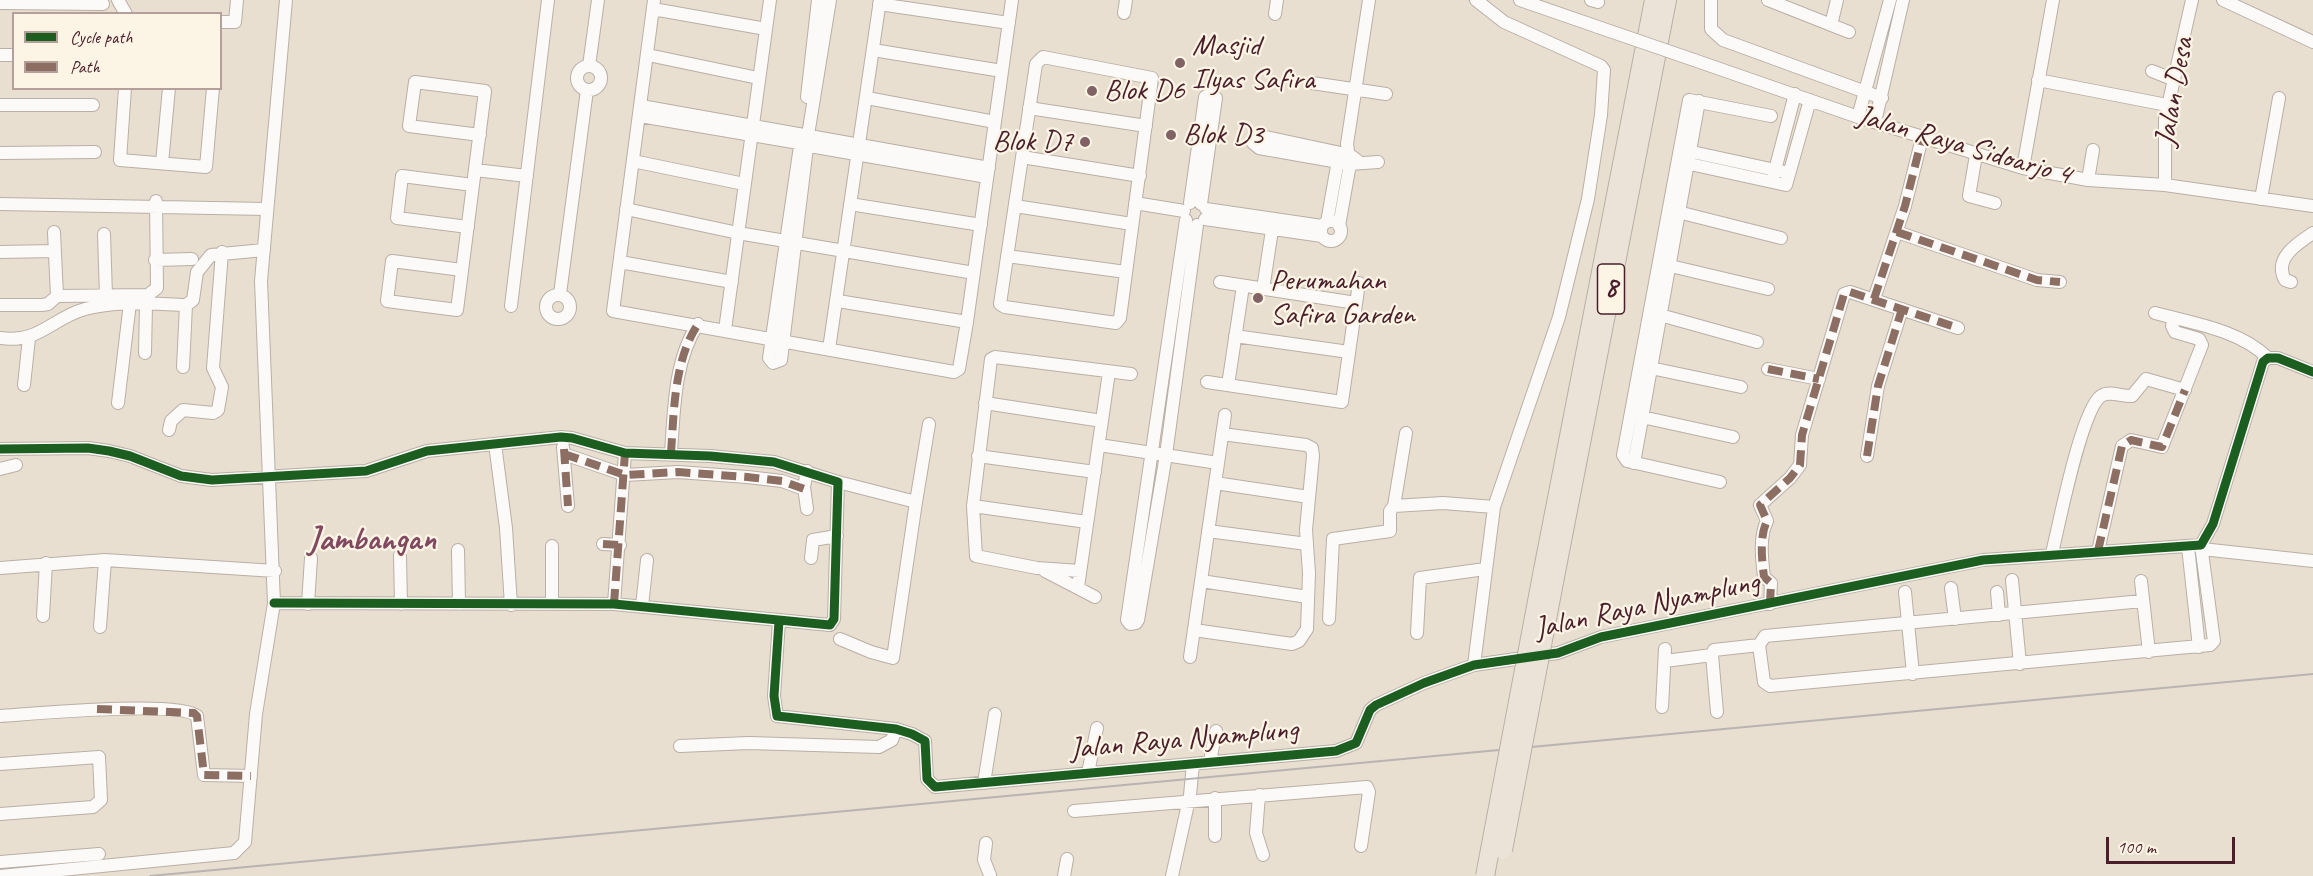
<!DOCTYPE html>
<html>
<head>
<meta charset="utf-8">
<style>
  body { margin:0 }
  #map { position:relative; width:2313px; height:876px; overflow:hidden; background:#e8dfd0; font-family:Caveat,sans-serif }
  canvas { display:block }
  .legend { position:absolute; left:12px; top:12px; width:210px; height:78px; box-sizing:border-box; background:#fcf5e5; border:2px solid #b59f9b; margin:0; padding:8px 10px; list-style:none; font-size:18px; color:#4a1f2b }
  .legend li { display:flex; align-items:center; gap:12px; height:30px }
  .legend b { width:30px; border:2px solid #b59f9b }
  .scale { position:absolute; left:2106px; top:837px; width:129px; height:27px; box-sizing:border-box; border:3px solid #4a1f2b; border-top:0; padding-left:8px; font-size:18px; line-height:21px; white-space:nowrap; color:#4a1f2b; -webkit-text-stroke:4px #fcf5e5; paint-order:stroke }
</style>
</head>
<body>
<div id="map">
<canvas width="2313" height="876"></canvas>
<ul class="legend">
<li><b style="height:8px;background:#1b5e20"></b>Cycle path</li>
<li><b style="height:8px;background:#8d6e63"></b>Path</li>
</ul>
<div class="scale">100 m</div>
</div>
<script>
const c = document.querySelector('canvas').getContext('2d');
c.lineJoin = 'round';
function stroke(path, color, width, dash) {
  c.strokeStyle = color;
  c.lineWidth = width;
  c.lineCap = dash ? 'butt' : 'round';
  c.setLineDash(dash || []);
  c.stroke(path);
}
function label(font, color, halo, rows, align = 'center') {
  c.font = font + ' Caveat,sans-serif';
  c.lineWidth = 4.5;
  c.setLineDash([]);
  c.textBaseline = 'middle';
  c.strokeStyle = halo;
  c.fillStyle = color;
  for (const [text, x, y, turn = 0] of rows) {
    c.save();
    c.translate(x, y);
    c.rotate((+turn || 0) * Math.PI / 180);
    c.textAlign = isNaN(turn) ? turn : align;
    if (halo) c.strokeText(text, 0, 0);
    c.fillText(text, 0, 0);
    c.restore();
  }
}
const minor = new Path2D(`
  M118,0L126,14
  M654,0L613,311L954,372L959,369L967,322L1012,0
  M1520,0L1598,27
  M1591,0L1598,2
  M1711,0V29L1723,40L1882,98
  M1768,0L1849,32
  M2223,0L2313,42
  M0,3L103,4
  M879,4L1009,23
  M653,9L766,29
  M1124,13L1126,0
  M1275,14L1277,0
  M220,22H235L237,0
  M1831,25L1837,0
  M873,50L1002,71
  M0,55H14
  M648,55L758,78
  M1043,57L1152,78L1120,318L1116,323L1005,307L1000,304L1036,64Z
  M1694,60L1858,117L2023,168L2088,180L2165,185L2313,206
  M577 78a12 12 0 1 1 24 0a12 12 0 1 1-24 0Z
  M589,66L598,0
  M2152,71L2172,79
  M2038,80L2167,105
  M1312,83L1386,94
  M125,88L120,160L206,167L213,88
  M807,97L818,0
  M867,98L995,122
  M0,105H93
  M641,106L989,168
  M1029,108L1146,126
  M640,116L799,143L803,147L810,146L987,177
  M1858,117L1890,0
  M1875,122L1903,0
  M808,135L830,0
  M800,146L769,358L773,363L781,360L807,147
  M1683,150L1789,173
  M0,153L95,152
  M1976,155L1969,196L1995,203
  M1022,157L1140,176
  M633,161L744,184
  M1359,162L1350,155L1266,137H1256L1253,143L1259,148L1350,164L1378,162
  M1681,162L1786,185L1810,100
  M162,163L169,88
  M2023,168L2053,0
  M475,170L527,176
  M1774,174L1795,94
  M2088,180L2093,150
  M2165,185V119L2192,0
  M2261,199L2279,98
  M1135,203L1184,211
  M1190,203L1205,97L1211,93L1216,98L1201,204
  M0,204L266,209
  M850,204L981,225
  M1015,206L1132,224
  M626,209L738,233L974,273
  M1206,209L1322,226
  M1678,212L1781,238
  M1205,219L1322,236
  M1186,220L1127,620L1130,624L1136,623L1138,620L1166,455L1197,225
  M1321 231a10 10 0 1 1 20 0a10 10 0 1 1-20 0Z
  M1327,222L1339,155
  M1339,226L1350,164L1347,144L1369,0
  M468,227L397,218L402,176L473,185
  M1897,232L2037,280L2060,282
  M104,234L106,296
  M0,252L54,251
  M1007,256L1126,272
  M155,260L192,259
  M620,262L732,282
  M1662,264L1768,289
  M462,270L392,261L387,301L457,310L485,91L415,82L409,126L480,135
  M1220,282L1356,303
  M2291,282L2285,280C2273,258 2298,243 2313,233
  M1263,289L1272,230
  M560,294L587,90
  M546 307a12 12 0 1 1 24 0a12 12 0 1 1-24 0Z
  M57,296L148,295L157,288L156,201
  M1874,299L1905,206L1922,138
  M838,301L967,322
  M0,305H42L48,304L57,296L54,232
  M511,306L548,0
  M2155,313C2192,323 2240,330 2268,358
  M1660,315L1757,342
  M725,330L770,0
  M1235,336L1349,352
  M0,338C39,344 52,318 85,309C118,300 153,304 186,305L193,300L197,272L211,255L264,250
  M829,349L880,0
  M145,353L146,304
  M183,367L186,305
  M1646,367L1741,387
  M1768,369L1819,379
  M1207,382L1342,402L1359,283
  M24,385L29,338
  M1228,385L1243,286
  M118,403L130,303
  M985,403L1102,421
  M1642,417L1733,437
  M169,430L171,421L183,410L213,413L218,410L222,387L213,368L222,252
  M495,444L506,528L511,605
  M1099,445L1218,463
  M563,447L568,506
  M0,449L88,448L109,451L130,456L181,476L212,480L366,471L427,451L561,437L572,438L625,453L710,456L774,462L838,482L834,619L830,625L614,604L274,603
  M671,453C674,411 674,360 698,324
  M564,454L625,475L678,472L747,477L782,481L804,489
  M978,456L1095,472
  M1867,456L1878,386L1902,309
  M1634,463L1699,101
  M0,469L16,465
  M807,471L804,487L807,509
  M838,482L916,502L893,658L871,652L840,639
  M1720,482L1627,461L1623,455L1689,100L1771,116
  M1215,483L1309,497
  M916,502L929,424
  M973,506L1087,522
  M1394,506L1443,503L1494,507
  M1208,531L1307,544
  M603,544L620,545
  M552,546V604
  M2188,547L2199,647
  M2202,549L2313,561
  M458,550L459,604
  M2098,551L2122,446L2131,440L2162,447L2202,345L2199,339L2175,332L2172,326L2174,318
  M2052,553C2059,525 2081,410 2101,396C2110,390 2122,397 2132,396L2146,379L2185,390
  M400,555L401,604
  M811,558L813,540L837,536
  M0,568L105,560L275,571
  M1045,571L1095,597
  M1080,571L1037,568L976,556L973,506L991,359L995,357L1131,374
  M2012,580L2020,664
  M1201,581L1308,597
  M2141,581L2149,652
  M1078,587L1109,372
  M1951,588L1955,619
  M1905,592L1913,674
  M1997,592L1999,615
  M308,604L311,558
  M614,604L625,453
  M1770,604L1771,583L1764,577C1762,560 1759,537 1767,521L1760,505L1790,478L1800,465L1802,435L1844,294L1850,292L1958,328
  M642,606L647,560
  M43,616L46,563
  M1329,619L1333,539L1390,531V511L1394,506L1406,433
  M779,621L774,696L777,716L896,729L912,734L925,741L927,779L935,787L1336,751L1356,743L1370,710L1376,705L1424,683L1474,665L1558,653L1601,637L1983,560L2201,545L2213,524L2263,362L2268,358H2278L2313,372
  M100,627L105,560
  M1194,630L1292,644L1299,641L1307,629L1309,573L1306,530L1313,456L1312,448L1306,445L1222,434
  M1417,633L1420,578L1485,569
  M1759,645L1764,682L1770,686L2210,645L2214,641L2201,545
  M1712,655L1717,712
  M1190,657L1225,415
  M1665,661L1712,655L1714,650L1759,645L1765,636L2143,601
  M1474,665L1494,507L1559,317L1588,199L1601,115L1604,70L1601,66L1504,22L1476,0
  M1662,707L1665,649
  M0,716C31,714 179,700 197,716L204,775L251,776
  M680,746L749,743L879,747L892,740L896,729
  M1210,761L1216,731
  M0,764L99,757L101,800L93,807L0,814
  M1088,773L1097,728
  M984,783L995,714
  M1259,795L1256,833L1263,855
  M1215,798V836
  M1074,811L1367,787L1369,792L1361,846
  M986,843L984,860L990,875
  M0,862L99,854
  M0,876L234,853L245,842L256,714L274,603L261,281L286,0
  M1064,876L1067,859
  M1172,876L1190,795L1193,764`);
const highway = new Path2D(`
  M1542,575L1654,0
  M1555,577L1667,0`);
stroke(minor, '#b9afa6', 14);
stroke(highway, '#b9afa6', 20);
stroke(minor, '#fcfaf8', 12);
stroke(highway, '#ebe2d8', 18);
stroke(new Path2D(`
  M150,876L2313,674`), '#b9b3b2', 2);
const minorBridge = new Path2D(`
  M1598,27L1694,60`);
const highwayBridge = new Path2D(`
  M1503,850L1555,577
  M1485,876L1542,575`);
stroke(minorBridge, '#b9afa6', 14, []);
stroke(highwayBridge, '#b9afa6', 20, []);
stroke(minorBridge, '#fcfaf8', 12);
stroke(highwayBridge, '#ebe2d8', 18);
stroke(new Path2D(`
  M1897,232L2037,280L2060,282
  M1874,299L1905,206L1922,138
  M1768,369L1819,379
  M564,449L568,506
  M671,453C674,411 674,360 698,324
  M564,454L625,475L678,472L747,477L782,481L804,489
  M1867,456L1878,386L1902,309
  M603,544L620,545
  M2098,551L2122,446L2131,440L2162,447L2185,390
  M614,604L625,453
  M1770,604L1771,583L1764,577C1762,560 1759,537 1767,521L1760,505L1790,478L1800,465L1802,435L1844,294L1850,292L1958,328
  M97,709L194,713L197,716L204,775L251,776`), '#8d6e63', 8, [15, 8]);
stroke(new Path2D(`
  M0,449L88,448L109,451L130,456L181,476L212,480L366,471L427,451L561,437L572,438L625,453L710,456L774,462L838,482L834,619L830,625L614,604L274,603
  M779,621L774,696L777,716L896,729L912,734L925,741L927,779L935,787L1336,751L1356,743L1370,710L1376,705L1424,683L1474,665L1558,653L1601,637L1983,560L2201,545L2213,524L2263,362L2268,358H2278L2313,372`), '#1b5e20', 9);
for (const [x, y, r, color] of [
  [1180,63,6,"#816265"],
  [1092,91,6,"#816265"],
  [1171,135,6,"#816265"],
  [1085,142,6,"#816265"],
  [1258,298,6,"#816265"]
]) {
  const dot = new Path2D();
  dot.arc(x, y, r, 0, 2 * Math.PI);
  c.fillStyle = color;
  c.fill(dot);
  stroke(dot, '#fcf5e5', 2);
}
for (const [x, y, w] of [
  [1611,289,27]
]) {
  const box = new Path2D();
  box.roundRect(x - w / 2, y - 25, w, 50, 4.5);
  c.fillStyle = '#fcf5e5';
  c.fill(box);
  stroke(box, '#4a1f2b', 1.5);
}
label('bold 28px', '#4a1f2b', null, [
  ["8",1611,289]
]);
label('30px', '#4a1f2b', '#fcf5e5', [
  ["Masjid",1192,46],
  ["Ilyas Safira",1192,80],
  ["Blok D6",1104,91],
  ["Blok D3",1183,135],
  ["Blok D7",1073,142,"right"],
  ["Perumahan",1270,281],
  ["Safira Garden",1270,315]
], 'left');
label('30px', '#4a1f2b', '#fcf5e5', [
  ["Jalan Desa",2175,92,-80],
  ["Jalan Raya Sidoarjo 4",1964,146,16],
  ["Jalan Raya Nyamplung",1647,606,-12],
  ["Jalan Raya Nyamplung",1184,740,-5]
]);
label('bold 33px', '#804960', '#fcf5e5', [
  ["Jambangan",372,540]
]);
</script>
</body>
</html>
